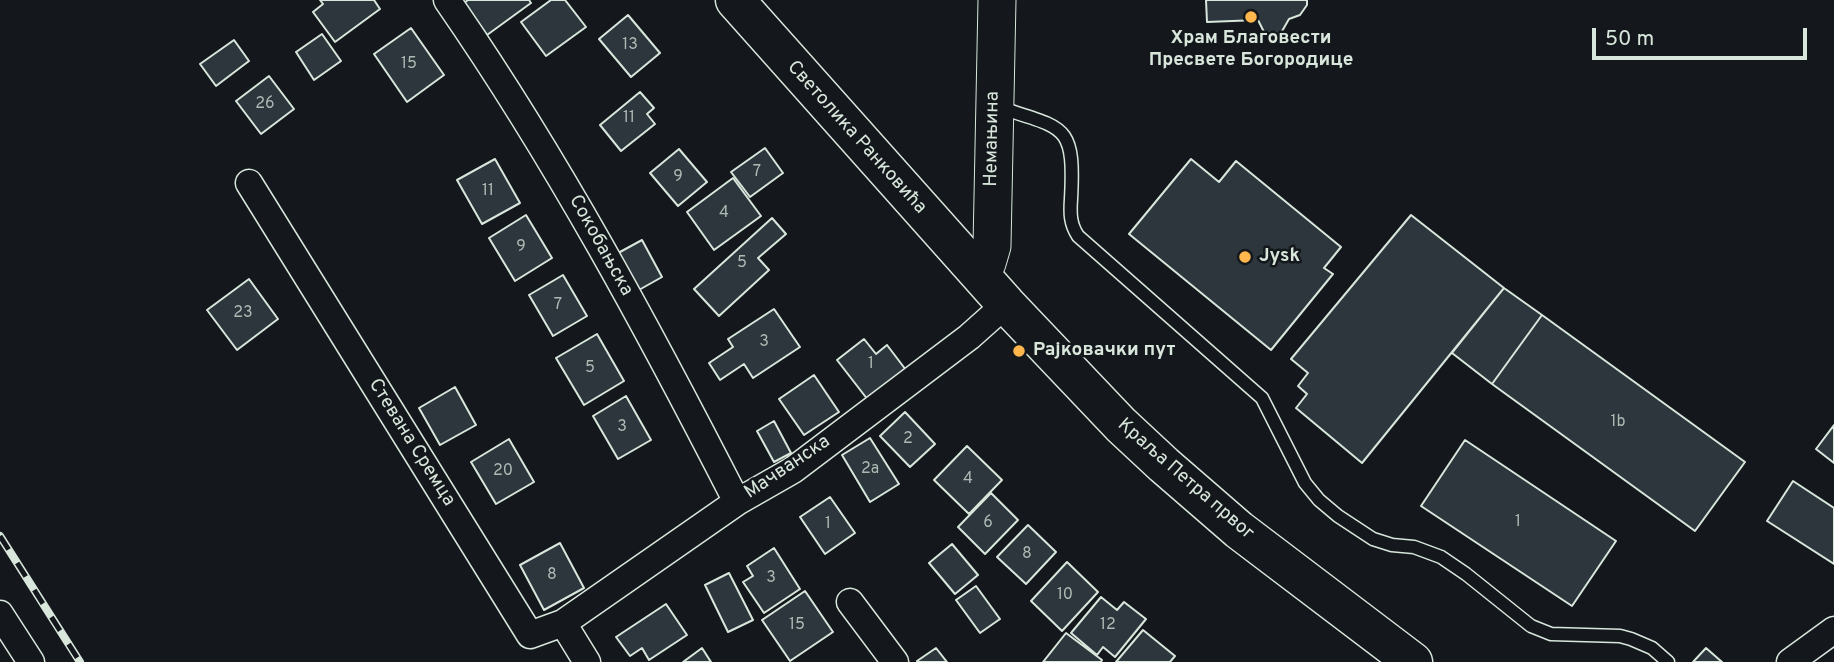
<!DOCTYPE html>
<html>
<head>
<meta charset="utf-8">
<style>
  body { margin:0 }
  #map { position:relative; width:1834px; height:662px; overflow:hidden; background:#14181c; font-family:Overpass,sans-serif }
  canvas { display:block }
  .scale { position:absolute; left:1592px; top:28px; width:215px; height:32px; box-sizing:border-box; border:4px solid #d8e6dc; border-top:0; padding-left:9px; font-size:21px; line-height:24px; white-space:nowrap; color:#d8e6dc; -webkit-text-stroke:5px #14181c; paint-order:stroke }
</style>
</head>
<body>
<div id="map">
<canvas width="1834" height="662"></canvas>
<div class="scale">50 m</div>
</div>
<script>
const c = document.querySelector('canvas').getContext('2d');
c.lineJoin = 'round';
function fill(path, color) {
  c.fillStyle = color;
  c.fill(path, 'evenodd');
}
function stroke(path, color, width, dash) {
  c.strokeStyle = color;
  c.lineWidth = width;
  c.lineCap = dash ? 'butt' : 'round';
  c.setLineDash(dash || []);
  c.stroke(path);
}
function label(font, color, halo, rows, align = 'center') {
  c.font = font + ' Overpass,sans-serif';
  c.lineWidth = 5;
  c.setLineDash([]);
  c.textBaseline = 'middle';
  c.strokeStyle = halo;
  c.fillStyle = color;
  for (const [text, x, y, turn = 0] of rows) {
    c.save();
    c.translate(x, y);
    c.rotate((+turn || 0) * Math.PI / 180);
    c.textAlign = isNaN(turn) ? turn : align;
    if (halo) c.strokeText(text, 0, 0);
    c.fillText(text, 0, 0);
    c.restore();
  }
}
const building = new Path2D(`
  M320,0H374L380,9L335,42L313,12L323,4Z
  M468,0H529L531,3L487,35L464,3Z
  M551,0H565L586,27L546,56L521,22Z
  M1206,0H1307V5L1300,15L1289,19L1281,33L1264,32L1258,20L1207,22Z
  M628,15L660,53L631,77L599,39Z
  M411,28L444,75L407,102L374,54Z
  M322,34L341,61L314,80L296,52Z
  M234,40L249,61L216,86L200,64Z
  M269,76L294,109L261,134L236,101Z
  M640,92L654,108L647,114L655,124L621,151L600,125Z
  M765,148L783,173L750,197L731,172Z
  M679,149L707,182L678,206L650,173Z
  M495,159L520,203L482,224L457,180Z
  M1191,159L1219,182L1236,161L1341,247L1324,268L1333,274L1271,350L1129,234Z
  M733,178L761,216L714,250L687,212Z
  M526,215L552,258L515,281L489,238Z
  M1411,215L1504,288L1362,463L1296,408L1307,394L1298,386L1308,373L1291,359Z
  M772,218L786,234L758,258L769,270L719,316L694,289Z
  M642,240L662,277L630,295L609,258Z
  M563,275L587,316L553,336L529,295Z
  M249,279L278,319L237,350L207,310Z
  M1504,288L1542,315L1492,384L1452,353Z
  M774,309L800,347L753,378L744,364L720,380L709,363L733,347L728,339Z
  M1542,315L1745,462L1695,531L1492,384Z
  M597,334L624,381L584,405L556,358Z
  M864,339L876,354L887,345L906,370L868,400L837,360Z
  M814,375L839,412L804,435L779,399Z
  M455,387L476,425L440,445L419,408Z
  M626,396L651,440L618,459L593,416Z
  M905,412L935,444L910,467L880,436Z
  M774,421L791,453L774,462L757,431Z
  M1834,425V463L1816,449Z
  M870,438L899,484L870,502L842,455Z
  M509,439L534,482L496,504L471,462Z
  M1465,440L1616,541L1572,606L1421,506Z
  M967,446L1002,480L969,514L934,480Z
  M1793,481L1834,508V564L1767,521Z
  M991,493L1018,520L985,554L958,527Z
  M830,497L855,533L825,554L800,517Z
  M1028,525L1056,552L1026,584L997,557Z
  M560,543L584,588L544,610L520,565Z
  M952,544L978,575L955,594L929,563Z
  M774,548L800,589L764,613L743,582L753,576L747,566Z
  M1067,562L1098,592L1062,631L1031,601Z
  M729,573L753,620L728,632L705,585Z
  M976,586L1000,619L980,633L956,600Z
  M805,591L833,632L790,661L762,620Z
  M1101,597L1117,610L1124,602L1146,619L1115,657L1103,647L1097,655L1071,633Z
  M666,604L687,635L649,660L642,648L630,656L616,637Z
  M1143,630L1175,656L1170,662H1116Z
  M1066,633L1102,660L1101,662H1043Z
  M702,648L711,662H683Z
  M936,648L947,662H918L917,661Z
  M1706,648L1722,662H1693Z`);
fill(building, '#2c363c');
stroke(building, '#d8e6dc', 2);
const lane = new Path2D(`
  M998,107C1065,129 1075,123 1071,199C1070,213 1070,224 1078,236L1262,398L1305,483L1319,500L1338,516L1373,539L1392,545L1414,547L1441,557L1466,574L1531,626L1551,634L1620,636L1631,639L1652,648L1668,662`);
const street = new Path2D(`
  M447,0C557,159 649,330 737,502
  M249,183L530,635L563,623L737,502L793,470L969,337L1006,304
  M850,602L895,662
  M0,614L31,662
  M563,623L587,662
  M1790,662L1834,630`);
const secondary = new Path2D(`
  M980,274L987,263L992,246L997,0`);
const primary = new Path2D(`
  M735,0L1006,304L1121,425L1164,465L1239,530L1413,662`);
stroke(lane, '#d8e6dc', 15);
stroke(street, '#d8e6dc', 29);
stroke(secondary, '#d8e6dc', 39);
stroke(primary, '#d8e6dc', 41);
stroke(lane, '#14181c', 12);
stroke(street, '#14181c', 26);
stroke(secondary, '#14181c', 37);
stroke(primary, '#14181c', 38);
const rail = new Path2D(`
  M0,536L80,662`);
stroke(rail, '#d8e6dc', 8);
stroke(rail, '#14181c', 5, [16]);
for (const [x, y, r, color] of [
  [1251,17,7,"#ffb74d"],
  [1245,257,7,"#ffb74d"],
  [1019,351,7,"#ffb74d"]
]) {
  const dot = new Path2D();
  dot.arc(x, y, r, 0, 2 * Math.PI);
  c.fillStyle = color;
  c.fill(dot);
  stroke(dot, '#14181c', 2.5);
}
label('16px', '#adbab4', null, [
  ["13",630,46],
  ["15",409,65],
  ["26",265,105],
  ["11",629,119],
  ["7",757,173],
  ["9",678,178],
  ["11",488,192],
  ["4",724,214],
  ["9",521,248],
  ["5",742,264],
  ["7",558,306],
  ["23",243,314],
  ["3",764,343],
  ["1",871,365],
  ["5",590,369],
  ["1b",1618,423],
  ["3",622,428],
  ["2",908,440],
  ["2a",870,470],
  ["20",503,472],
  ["4",968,480],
  ["1",1518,523],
  ["6",988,524],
  ["1",828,525],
  ["8",1027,555],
  ["8",552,576],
  ["3",771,579],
  ["10",1065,596],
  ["15",797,626],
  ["12",1108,626]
]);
label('bold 19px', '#d8e6dc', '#14181c', [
  ["Храм Благовести",1251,39,"center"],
  ["Пресвете Богородице",1251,61,"center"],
  ["Jysk",1259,257],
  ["Рајковачки пут",1033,351]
], 'left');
label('19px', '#d8e6dc', '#14181c', [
  ["Светолика Ранковића",856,138,48],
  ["Немањина",993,139,-89],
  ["Сокобањска",600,246,61],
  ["Стевана Сремца",411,443,58],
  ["Мачванска",788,468,-34],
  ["Краља Петра првог",1185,480,41]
]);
</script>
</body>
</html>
